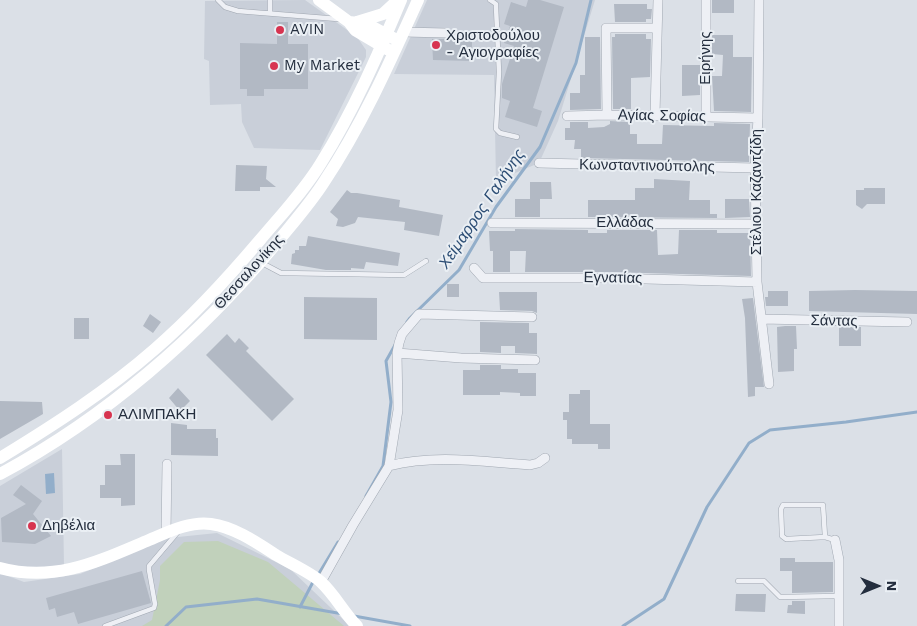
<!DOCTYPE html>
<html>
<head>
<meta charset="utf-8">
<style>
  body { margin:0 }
  #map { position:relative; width:917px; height:626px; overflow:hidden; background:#dbe0e7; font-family:"Work Sans",sans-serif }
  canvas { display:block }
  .north { position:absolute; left:852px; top:561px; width:50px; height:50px; -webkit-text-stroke:4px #eaeff4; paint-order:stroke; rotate:90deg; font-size:14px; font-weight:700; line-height:20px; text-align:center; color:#242e3e }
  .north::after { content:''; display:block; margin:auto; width:18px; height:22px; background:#242e3e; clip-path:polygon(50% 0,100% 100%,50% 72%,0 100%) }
</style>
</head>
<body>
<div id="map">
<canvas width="917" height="626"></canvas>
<div class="north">N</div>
</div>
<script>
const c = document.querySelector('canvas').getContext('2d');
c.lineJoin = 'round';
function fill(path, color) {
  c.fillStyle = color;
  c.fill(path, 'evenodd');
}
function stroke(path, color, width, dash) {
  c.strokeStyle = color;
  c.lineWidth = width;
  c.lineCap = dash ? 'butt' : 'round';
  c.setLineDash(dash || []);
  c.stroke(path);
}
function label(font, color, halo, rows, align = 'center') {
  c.font = font + ' "Work Sans",sans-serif';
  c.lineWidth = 4;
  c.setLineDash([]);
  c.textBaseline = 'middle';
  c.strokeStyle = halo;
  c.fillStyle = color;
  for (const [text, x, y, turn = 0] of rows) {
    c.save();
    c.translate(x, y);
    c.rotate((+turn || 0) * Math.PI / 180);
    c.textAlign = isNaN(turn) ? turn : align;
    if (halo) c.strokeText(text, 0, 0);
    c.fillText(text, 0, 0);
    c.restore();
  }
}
fill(new Path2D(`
  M305,0L357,37L366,50V57L320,150L254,148L242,122L241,104L210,105L209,61L204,59L205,1Z
  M427,0H595L558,121L539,163L496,181L494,75L394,74Z
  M62,449L64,566L48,571L0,565V486Z
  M217,533L290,569L350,626H0V573L24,582L80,574L168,538Z`), '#c9cfd9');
fill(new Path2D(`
  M218,541L268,562L344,626H142L152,620L160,580V566L184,542Z`), '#c1d1bb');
fill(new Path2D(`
  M54,473L55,493L46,494L45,474Z`), '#92aeca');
stroke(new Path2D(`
  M407,322L410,318L459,270L496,207L540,147L576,63L591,0
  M366,496L383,466L391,402L386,361L395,345
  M318,575L338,542
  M300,607L314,580
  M354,616L410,626
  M166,626L186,607L257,599L343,614
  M623,626L664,599L707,507L749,443L770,430L846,422L917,412`), '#92aeca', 3);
fill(new Path2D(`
  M528,0H540L564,7L533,108L542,111L537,127L505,117L510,101L502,98V84L514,46L504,43L510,26L504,24L511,2L526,7Z
  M712,0H734V13H712Z
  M614,4H647V9H652L651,19H646V22H615Z
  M277,22H288V44H308V89H264V96H247V89H240V43L277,44Z
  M615,34H646V39H651L650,77L631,78V109H613L612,37H615Z
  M451,35H472V61L433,60L432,39H445Z
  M712,35H733V57H752L751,112L714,111L712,76H722L723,55L712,54Z
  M585,37H600L601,109L570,110V93H580V75H585Z
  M682,65H700V95L682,96Z
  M610,121L630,122V134H637V144H662L663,125L714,126V123L750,124L749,162L581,158V149H574L575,140H565V128H570V122H588V128L604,127L610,124Z
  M236,165L267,166L266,179L276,187H260V191H235Z
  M654,179L690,181L689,200H710V214H717V218L588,217V200H635V188H654Z
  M530,182H551L552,199H540V217H515V199H530Z
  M864,188H885V204H867L862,209L856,205V190H864Z
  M347,190L351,193H357L400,200L399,207L443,215L439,236L404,230L405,222L358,217L355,223L343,227L336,226L338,219L330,212Z
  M725,199H749L750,217L725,218Z
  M515,229L588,230V233H607V230H657L658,255L678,254L679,230H717V233H750L751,276L609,272H525L526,251H510V272H493V251H490L489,231H515Z
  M308,236L400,253L398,266L366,262L364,269L351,268V270H326L291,264L292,254L295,253V250H299V246H306Z
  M447,284H459V297H447Z
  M855,290L917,291V314L809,311V291Z
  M768,291H788V306H766L765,297H768Z
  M499,292H537V313L532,311L500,310Z
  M304,297L377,298V340L304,339Z
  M753,298L764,387H755V396L748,397L745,318L742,299Z
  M150,314L161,322L153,333L143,326Z
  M74,318H89V339H74Z
  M480,322L529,323V333H537V354L515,353V346H501V353L480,352Z
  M785,326H796L797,349H794V371L778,372L777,327Z
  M839,327H861V346H839Z
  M227,334L235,343L239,338L249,348L246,351L294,399L272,421L206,355Z
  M480,365H501V369H518V373H536V396H520V393L500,392V395H463V370H480Z
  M178,388L190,401L180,411L169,398Z
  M580,390H590V424H610V449H598V444H572V439H567V420H563V412H569V394H580Z
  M0,401L42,402L43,414L0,439Z
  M171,423L187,425V429H216V438H218V456L171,455Z
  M120,454H135V505L121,506V498H100V485H105V465H121Z
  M21,485L42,501L33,514L51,536L35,544L2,542L1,518L26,504L13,495Z
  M780,558H795V562H833V592L792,593V571H780Z
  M142,571L151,603L78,624L74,612L57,617L55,608L49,610L46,598Z
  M736,594H766L765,612L735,611Z
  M792,601H805V614L787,613L788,605H792Z`), '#b2b9c4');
const lane = new Path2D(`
  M218,0L225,7L238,11L338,19
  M270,0V13
  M490,0L496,4V7L499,72L496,129L500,133L517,137
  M262,263L281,273L404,275L426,261
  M825,537L823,505H783L781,509L782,536L786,539L825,537L835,540
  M738,581H764L780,597L839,596
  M105,626L154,608L155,604L149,570V566L177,533`);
const street = new Path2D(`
  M706,0V116
  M759,0L758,118L755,168L757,282L769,384
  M404,32L445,33
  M607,115L606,28H657
  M655,115L658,0
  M567,116L607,115L758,118
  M539,163L755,168
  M492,223L757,224
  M474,268L483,278H609L757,282
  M761,319L907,322
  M397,353L461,358L535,360
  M389,466L398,410L397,353L399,343L402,334L419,314L532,317
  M166,533L167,464
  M835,540L839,560V626
  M321,582L353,525L389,466C435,454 483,462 530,465L538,463L545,458`);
stroke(lane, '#a0a7b1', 5.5);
stroke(street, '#a0a7b1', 10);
stroke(lane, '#eef0f5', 4.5);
stroke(street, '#eef0f5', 9);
stroke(new Path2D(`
  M319,0L349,22L355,30L387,49
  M349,22L367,24L393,38
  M357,22L383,14L398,0
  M0,458C54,425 107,391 155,349C193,316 227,279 260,240C281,215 304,191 321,163C353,112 378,55 401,0
  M0,474C105,418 199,336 275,245C292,224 310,204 324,182C362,125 390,62 418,0
  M0,568C55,583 99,561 149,540C168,532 190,521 211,524C234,527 256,542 276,555C289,563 310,572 321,582C335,595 344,613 357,626`), '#fff', 12);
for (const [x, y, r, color] of [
  [280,30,5,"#d73450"],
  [436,45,5,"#d73450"],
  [274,66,5,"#d73450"],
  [108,415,5,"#d73450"],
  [32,526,5,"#d73450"]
]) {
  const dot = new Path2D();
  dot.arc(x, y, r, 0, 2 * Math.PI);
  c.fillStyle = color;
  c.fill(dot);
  stroke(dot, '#eaeff4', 2);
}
label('15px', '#242e3e', '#eaeff4', [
  ["AVIN",290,30],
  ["Χριστοδούλου",446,36],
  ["- Αγιογραφίες",446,53],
  ["My Market",284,66],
  ["ΑΛΙΜΠΑΚΗ",118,415],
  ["Δηβέλια",42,526]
], 'left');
label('15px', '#242e3e', '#eaeff4', [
  ["Ειρήνης",706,58,-90],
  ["Αγίας Σοφίας",662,116,1],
  ["Κωνσταντινούπολης",647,166,1],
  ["Στέλιου Καζαντζίδη",757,192,-90],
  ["Ελλάδας",625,223],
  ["Θεσσαλονίκης",249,272,-48],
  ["Εγνατίας",613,278,1],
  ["Σάντας",834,321,1]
]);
label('italic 16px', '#2c4d74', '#eaeff4', [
  ["Χείμαρρος Γαλήνης",482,209,-56]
]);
</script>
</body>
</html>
